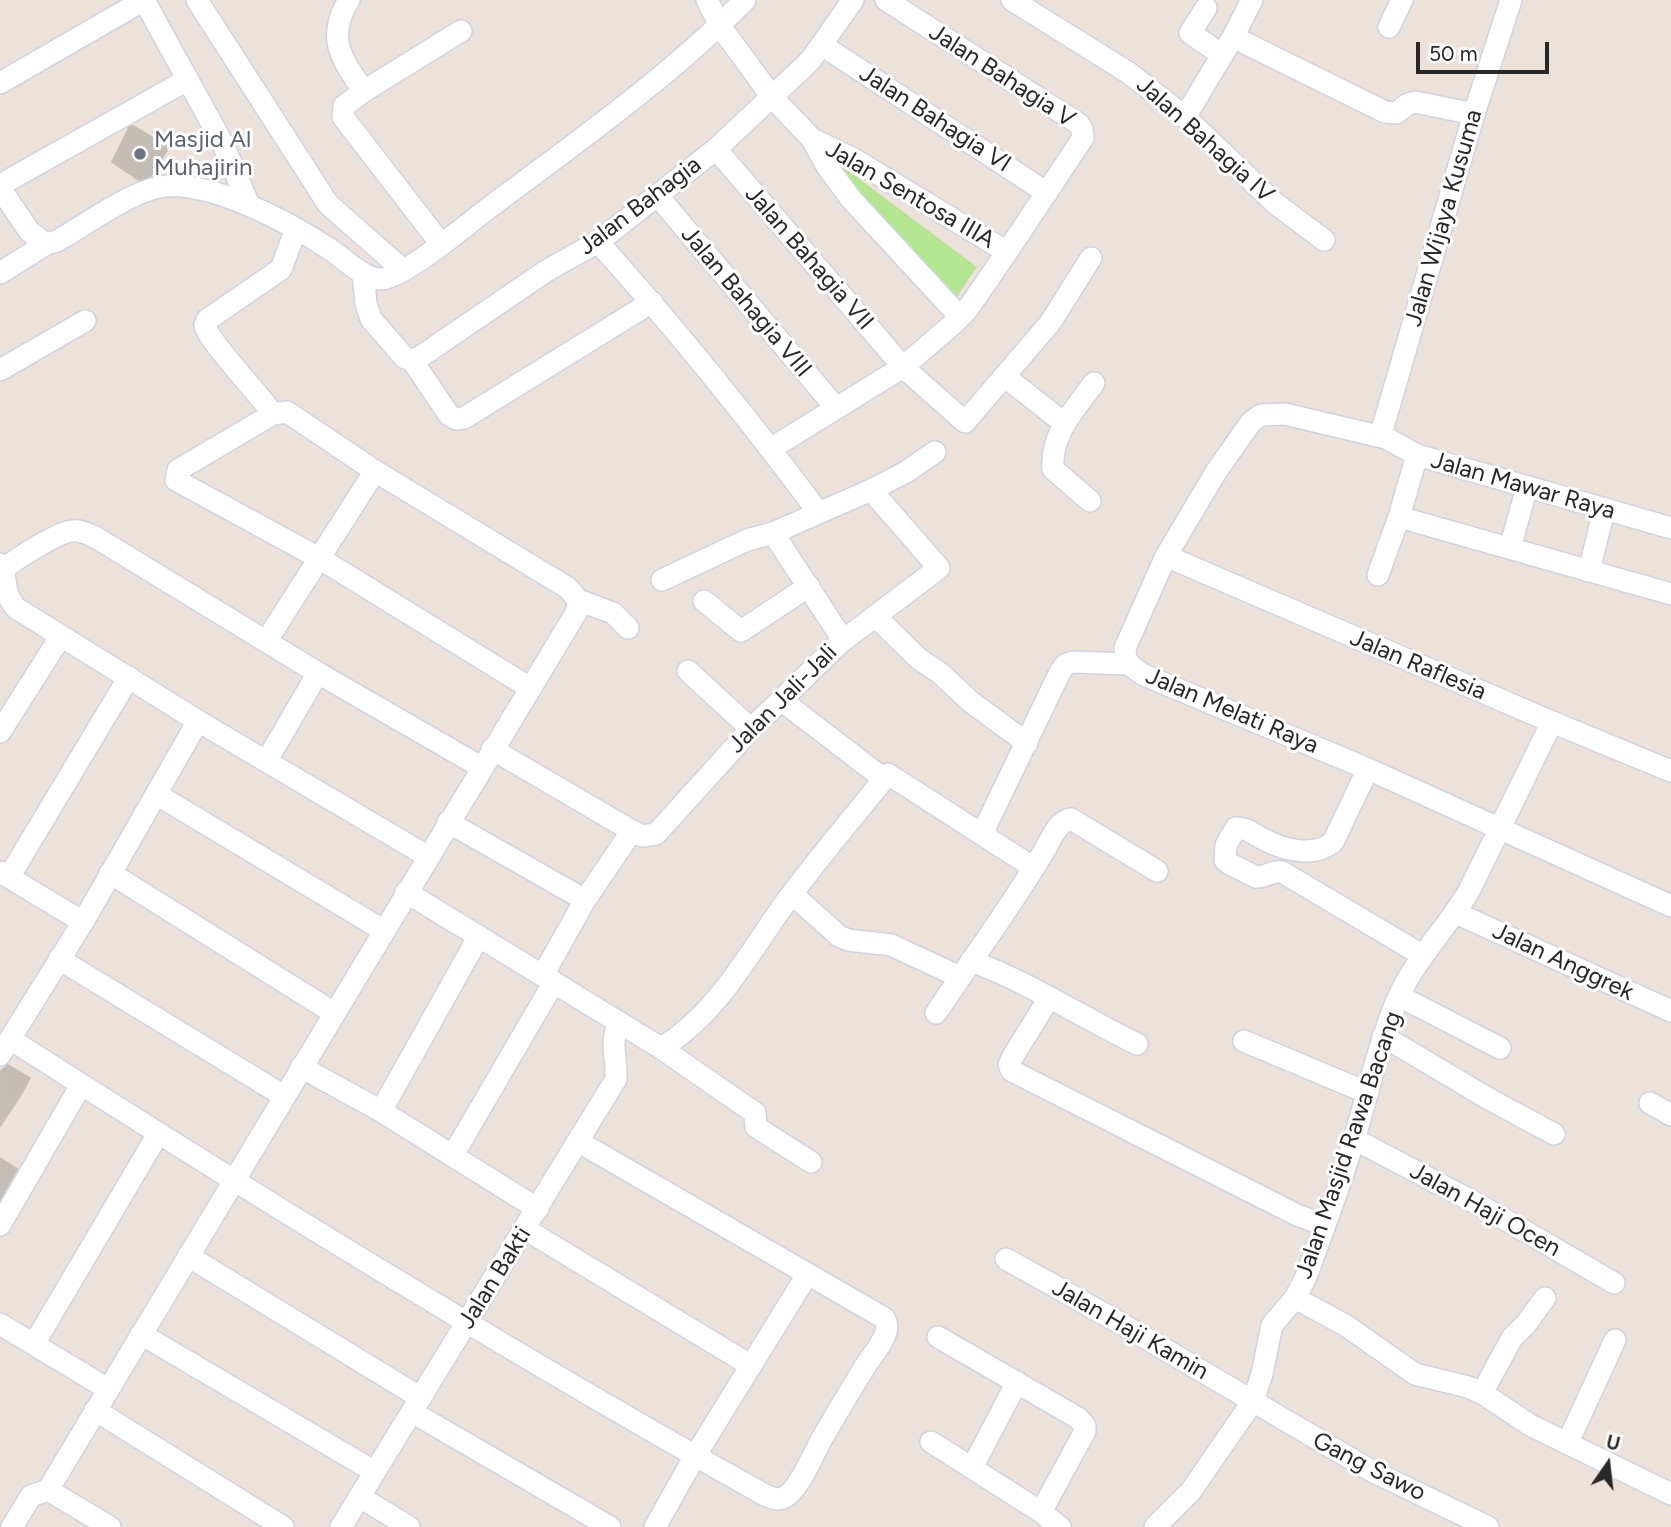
<!DOCTYPE html>
<html>
<head>
<meta charset="utf-8">
<style>
  body { margin:0 }
  #map { position:relative; width:1671px; height:1527px; overflow:hidden; background:#ece2d9; font-family:Figtree,sans-serif }
  canvas { display:block }
  .north { position:absolute; left:1573px; top:1429px; width:70px; height:70px; -webkit-text-stroke:5px #fff; paint-order:stroke; rotate:14deg; font-size:19px; font-weight:700; line-height:28px; text-align:center; color:#282828 }
  .north::after { content:''; display:block; margin:auto; width:24px; height:32px; background:#282828; clip-path:polygon(50% 0,100% 100%,50% 72%,0 100%) }
  .scale { position:absolute; left:1416px; top:42px; width:133px; height:32px; box-sizing:border-box; border:4px solid #282828; border-top:0; padding-left:9px; font-size:21px; line-height:24px; white-space:nowrap; color:#282828; -webkit-text-stroke:5px #fff; paint-order:stroke }
</style>
</head>
<body>
<div id="map">
<canvas width="1671" height="1527"></canvas>
<div class="north">U</div>
<div class="scale">50 m</div>
</div>
<script>
const c = document.querySelector('canvas').getContext('2d');
c.lineJoin = 'round';
function fill(path, color) {
  c.fillStyle = color;
  c.fill(path, 'evenodd');
}
function stroke(path, color, width, dash) {
  c.strokeStyle = color;
  c.lineWidth = width;
  c.lineCap = dash ? 'butt' : 'round';
  c.setLineDash(dash || []);
  c.stroke(path);
}
function label(font, color, halo, rows, align = 'center') {
  c.font = font + ' Figtree,sans-serif';
  c.lineWidth = 6;
  c.setLineDash([]);
  c.textBaseline = 'middle';
  c.strokeStyle = halo;
  c.fillStyle = color;
  for (const [text, x, y, turn = 0] of rows) {
    c.save();
    c.translate(x, y);
    c.rotate((+turn || 0) * Math.PI / 180);
    c.textAlign = isNaN(turn) ? turn : align;
    if (halo) c.strokeText(text, 0, 0);
    c.fillText(text, 0, 0);
    c.restore();
  }
}
fill(new Path2D(`
  M838,163L977,267L953,302L942,298Z`), '#b4e692');
const building = new Path2D(`
  M133,126L169,147L151,176L139,180L112,162L129,128Z
  M8,1065L30,1078L20,1096L0,1126V1072Z
  M0,1158L17,1169L0,1199Z`);
fill(building, '#c3bdb5');
stroke(building, '#c7beb3', 2);
const minor = new Path2D(`
  M144,0L223,144L249,205
  M197,0L328,204L403,270
  M349,0C326,37 341,59 364,91
  M707,0L720,26L772,97L812,139L826,165L851,199L960,317
  M1012,0L1129,73L1185,117L1276,204L1324,240
  M1206,8L1190,33L1221,54
  M1389,27L1402,0
  M1233,37L1385,112L1396,113L1408,104L1415,102L1474,114
  M822,45L1047,193
  M0,83L144,0
  M1185,117L1233,37L1252,0
  M812,139L852,158L1007,252
  M716,149L903,367L965,422L1050,323L1091,258
  M0,185L187,80
  M0,188L29,231L46,244
  M657,195L836,408
  M598,242C676,329 749,419 818,512
  M441,244L343,117L344,106L364,91L461,31
  M0,273L46,244L57,241C85,225 130,192 160,187C208,178 292,224 331,250C345,259 363,279 381,279C405,277 465,226 486,210C575,143 667,79 745,0
  M363,273L366,304L371,319L405,358L412,360L420,357L546,271L598,242L716,149L810,61L853,0
  M412,360L449,415L456,419L464,418L652,302
  M0,370L85,321
  M1004,376L1064,423
  M273,414C261,396 207,340 205,325L207,320L281,269L296,229
  M1378,436L1383,427L1474,114L1511,0
  M780,443L903,367L953,324L967,310L1007,252L1083,138L1082,129L1079,124L886,0
  M1090,501L1053,469C1050,435 1075,409 1094,383
  M1399,517L1671,594
  M1671,528L1417,455L1386,438L1285,414L1261,415L1251,422L1216,472L1166,556L1125,648C1125,664 1132,667 1144,675L1368,769L1671,906
  M1510,548L1527,487
  M1166,556L1552,722L1671,771
  M0,564C10,582 0,588 16,608L198,721L427,856
  M3,570C14,560 59,531 73,531C81,530 88,534 95,537L318,673L481,767
  M1589,571L1604,510
  M1378,575L1399,517L1417,455
  M662,580L747,540L773,533L871,490L906,472L935,452
  M578,600L613,613L628,628
  M704,601L741,631L809,586
  M875,616L919,659L940,673L971,702L1027,743
  M267,640L375,471
  M841,642L939,568L871,490
  M688,671L751,729
  M781,700L884,779
  M0,732L61,636
  M492,749L632,831L585,900L543,975
  M267,760L318,673
  M1368,769L1333,842C1313,858 1284,850 1263,839C1253,834 1248,828 1236,828L1226,845L1225,860L1230,864L1256,877C1266,878 1271,870 1282,872L1422,955
  M156,794L383,930
  M448,822L585,900
  M632,831L642,836L656,834L751,729L841,642V637L773,533
  M982,834L1060,672L1066,664L1073,662L1128,664
  M0,872L83,922
  M110,873L334,1013
  M9,877L129,677
  M406,892L661,1048L755,1113L756,1127L811,1162
  M792,894L839,936L848,940L891,945L960,977
  M1456,913L1671,1011
  M59,959L284,1096
  M971,961C1029,982 1081,1017 1137,1044
  M1399,996L1500,1048
  M1049,998L1012,1058L1009,1065L1012,1071L1297,1215L1324,1225
  M936,1013C972,959 1011,907 1044,851C1051,840 1057,821 1071,819L1157,871
  M1383,1036L1489,1099L1554,1134
  M10,1039C257,1197 507,1351 763,1494C772,1498 779,1502 788,1495C800,1485 812,1458 819,1444C834,1417 850,1391 866,1365C874,1353 894,1331 884,1318L579,1142
  M1244,1041L1368,1093
  M661,1048C718,1014 750,951 788,899C820,856 855,815 888,774L1034,868
  M0,1055L83,922L198,721
  M301,1067L381,1111L538,1209
  M1650,1103L1671,1115
  M381,1111L479,936
  M1354,1139L1485,1208L1614,1283
  M453,1155L554,982
  M0,1225L81,1085
  M525,1229L750,1365
  M188,1256L421,1398
  M1006,1259L1108,1316L1370,1470L1488,1527
  M1295,1298L1345,1325L1415,1374L1468,1387L1482,1393L1530,1425L1671,1494
  M0,1324L108,1389
  M141,1334L375,1472
  M938,1337L1078,1418L1085,1426V1431L1041,1512
  M34,1344L158,1134
  M1482,1393L1512,1338L1526,1324L1545,1298
  M95,1410L283,1527
  M412,1412L610,1527
  M931,1442L1041,1512L1060,1527
  M1568,1442L1615,1340
  M972,1468L1017,1382
  M360,1497L409,1527
  M12,1527L31,1496L48,1490
  M110,1527L48,1490C222,1196 400,904 577,611L578,600L568,588L375,471L287,412L273,414L178,470L176,480L183,484L319,558L530,688
  M341,1527L616,1079C617,1053 609,1047 619,1022
  M655,1527L695,1456L807,1275
  M1155,1527L1191,1491L1253,1401L1262,1374L1272,1325L1295,1298L1306,1277C1323,1231 1341,1183 1355,1136C1369,1090 1379,1042 1398,998C1416,958 1447,928 1469,891L1552,722`);
stroke(minor, '#ced3e3', 24);
stroke(minor, '#fff', 21);
for (const [x, y, r, color] of [
  [140,154,7,"#6b7280"]
]) {
  const dot = new Path2D();
  dot.arc(x, y, r, 0, 2 * Math.PI);
  c.fillStyle = color;
  c.fill(dot);
  stroke(dot, '#fff', 2.5);
}
label('24px', '#282828', '#fff', [
  ["Jalan Bahagia V",1002,76,33],
  ["Jalan Bahagia VI",935,119,33],
  ["Jalan Bahagia IV",1205,140,42],
  ["Jalan Sentosa IIIA",910,195,30],
  ["Jalan Bahagia",640,206,-37],
  ["Jalan Wijaya Kusuma",1444,218,-74],
  ["Jalan Bahagia VII",809,258,49],
  ["Jalan Bahagia VIII",746,302,50],
  ["Jalan Mawar Raya",1523,486,16],
  ["Jalan Raflesia",1418,665,23],
  ["Jalan Jali-Jali",783,699,-45],
  ["Jalan Melati Raya",1232,711,23],
  ["Jalan Anggrek",1563,962,25],
  ["Jalan Masjid Rawa Bacang",1349,1145,-71],
  ["Jalan Haji Ocen",1485,1210,29],
  ["Jalan Bakti",495,1278,-58],
  ["Jalan Haji Kamin",1130,1330,30],
  ["Gang Sawo",1369,1467,27]
]);
label('24px', '#5b616d', '#fff', [
  ["Masjid Al",154,140],
  ["Muhajirin",154,168]
], 'left');
</script>
</body>
</html>
